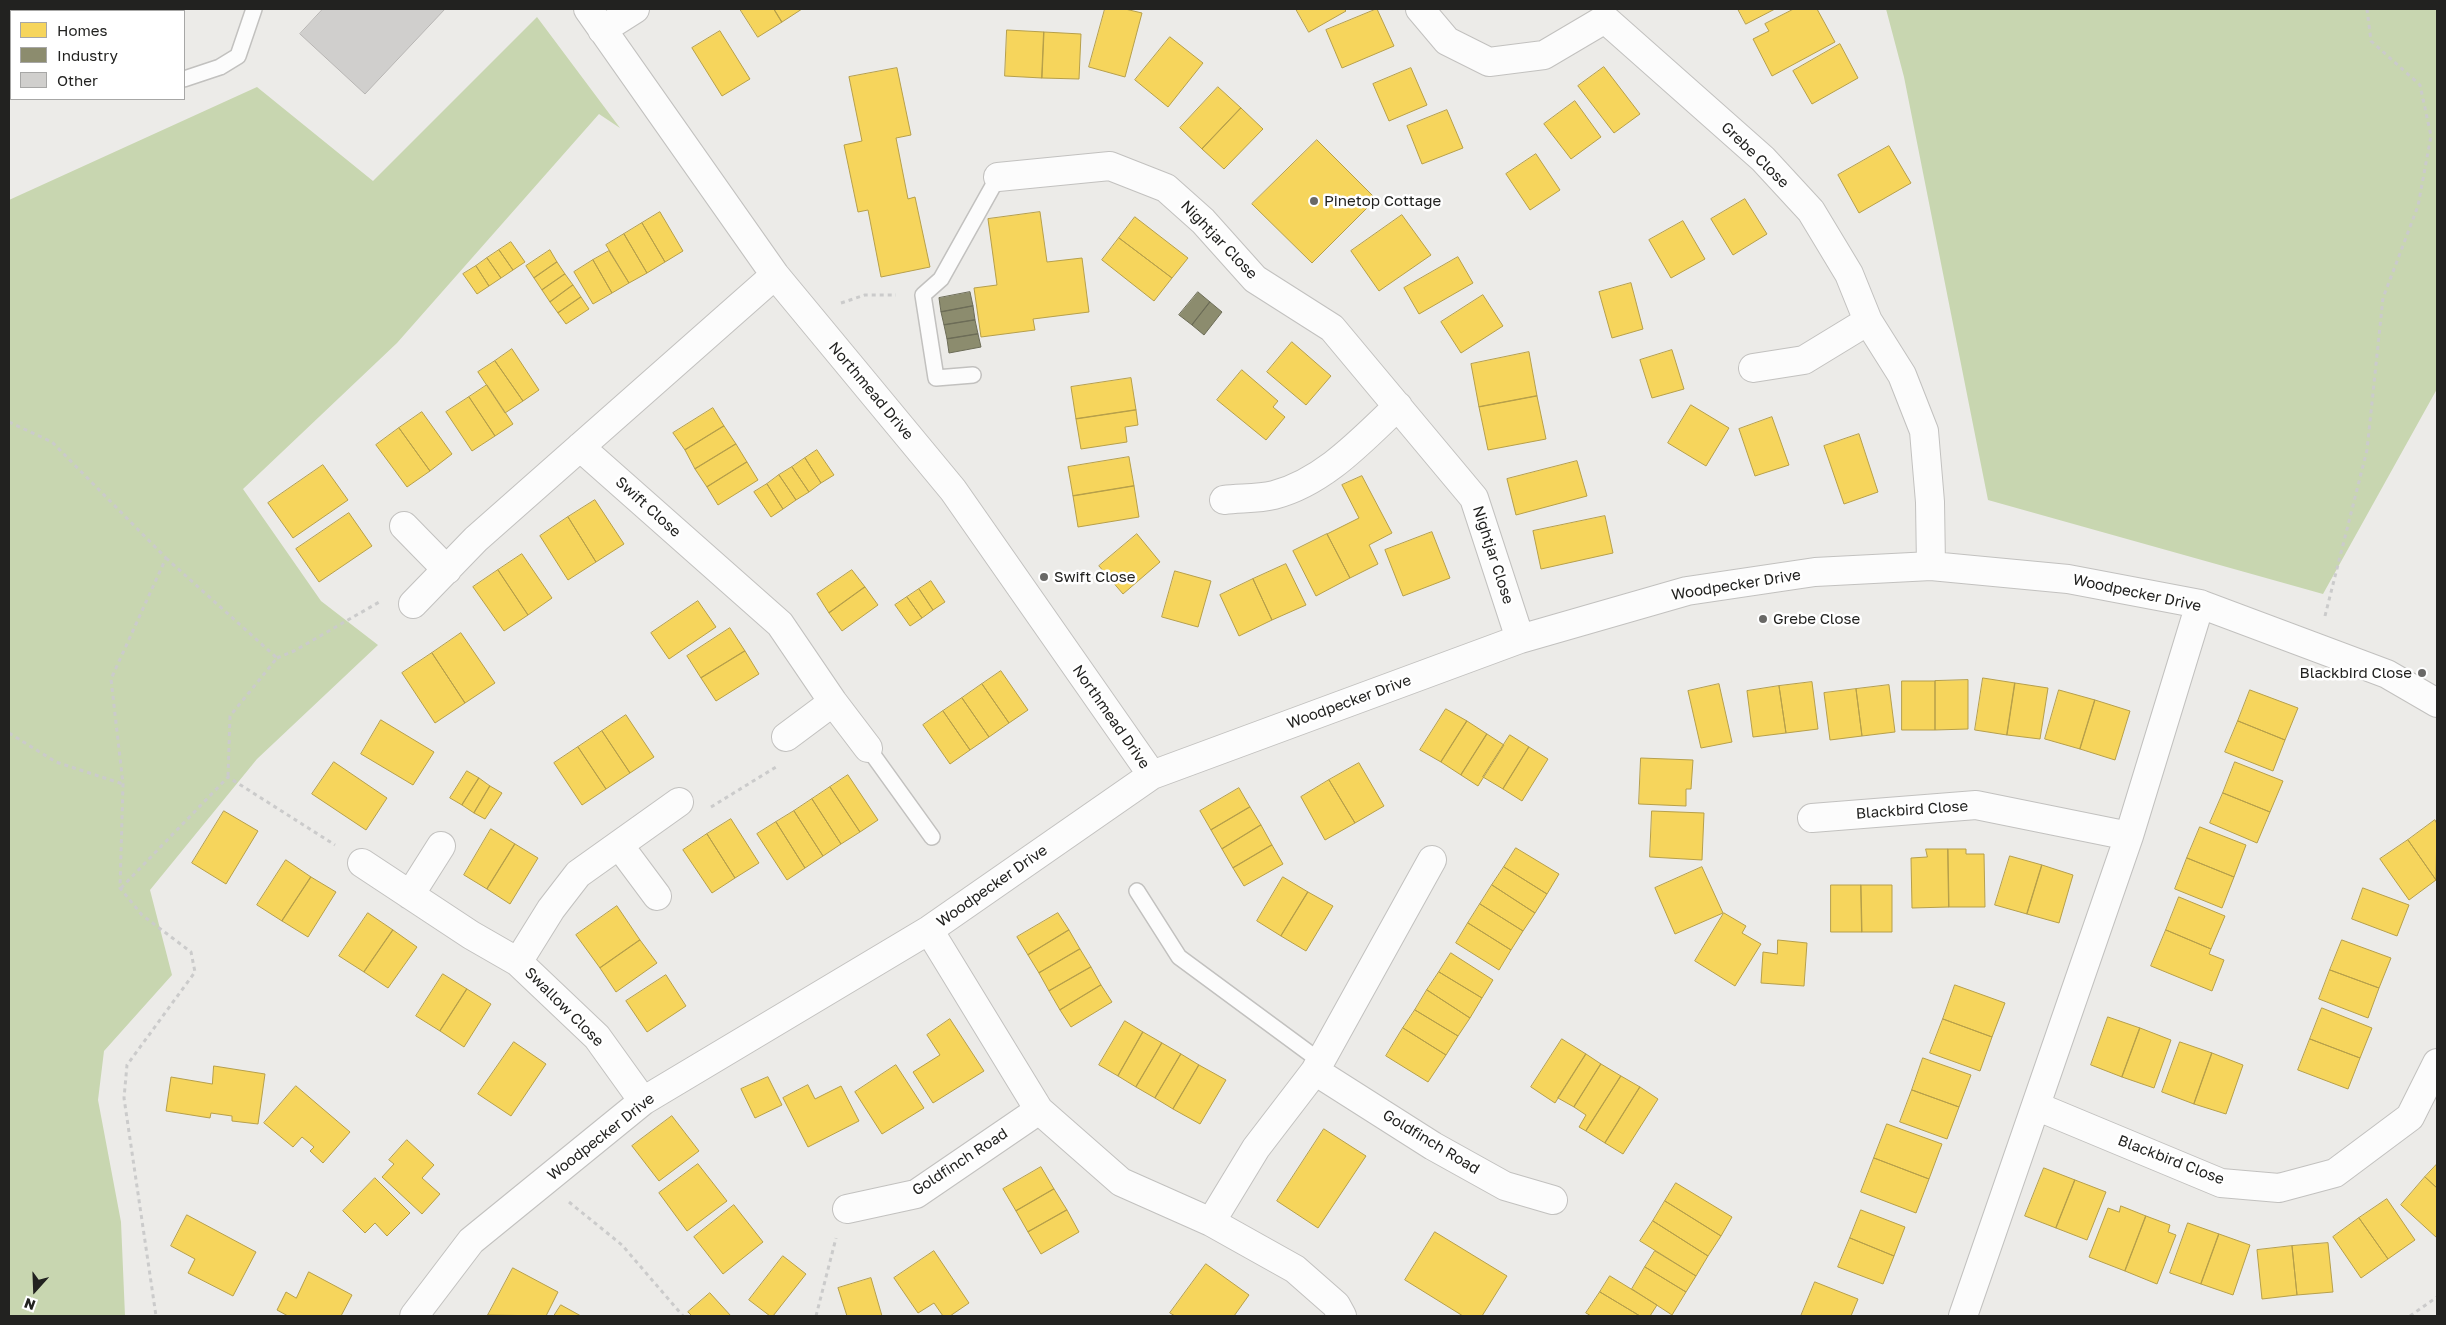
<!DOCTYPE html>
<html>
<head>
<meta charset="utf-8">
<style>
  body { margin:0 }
  #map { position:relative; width:2446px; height:1325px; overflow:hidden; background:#ecebe8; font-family:"Golos Text",sans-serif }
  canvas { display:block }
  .frame { position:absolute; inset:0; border:10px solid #222220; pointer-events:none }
  .legend { position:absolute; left:10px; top:10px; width:175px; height:90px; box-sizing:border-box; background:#fff; border:1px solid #a7a7a6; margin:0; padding:6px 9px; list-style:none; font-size:15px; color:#222220 }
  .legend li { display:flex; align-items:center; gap:10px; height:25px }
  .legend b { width:25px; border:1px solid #a7a7a6 }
  .north { position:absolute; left:10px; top:1265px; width:50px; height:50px; -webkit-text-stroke:4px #fff; paint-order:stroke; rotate:200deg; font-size:14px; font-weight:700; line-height:20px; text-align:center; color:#222220 }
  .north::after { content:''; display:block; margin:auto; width:18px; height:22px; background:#222220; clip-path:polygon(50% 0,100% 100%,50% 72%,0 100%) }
</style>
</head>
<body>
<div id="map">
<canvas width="2446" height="1325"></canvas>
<div class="frame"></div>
<ul class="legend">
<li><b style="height:14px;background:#f6d55c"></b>Homes</li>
<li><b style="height:14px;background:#8c8c6e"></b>Industry</li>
<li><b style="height:14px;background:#d0cfcd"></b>Other</li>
</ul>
<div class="north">N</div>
</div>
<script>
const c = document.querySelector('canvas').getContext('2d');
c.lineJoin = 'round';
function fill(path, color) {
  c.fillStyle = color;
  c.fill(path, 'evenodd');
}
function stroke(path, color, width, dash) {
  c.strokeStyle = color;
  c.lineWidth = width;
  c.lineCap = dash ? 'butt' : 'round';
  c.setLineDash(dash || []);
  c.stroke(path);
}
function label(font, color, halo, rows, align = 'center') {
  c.font = font + ' "Golos Text",sans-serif';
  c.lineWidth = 5;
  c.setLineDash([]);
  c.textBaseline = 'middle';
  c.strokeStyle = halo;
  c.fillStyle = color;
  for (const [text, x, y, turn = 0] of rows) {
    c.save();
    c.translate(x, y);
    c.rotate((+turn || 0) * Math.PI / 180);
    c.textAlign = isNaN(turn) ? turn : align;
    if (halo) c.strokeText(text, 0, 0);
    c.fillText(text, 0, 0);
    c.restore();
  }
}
fill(new Path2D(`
  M1886,9H2437V389L2323,594L1988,500L1904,77Z
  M537,17L620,128L599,114L397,343L243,489L321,601L378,645L257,759L150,890L172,975L104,1051L98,1100L121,1222L125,1316H9V200L257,87L373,181Z`), '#c8d6b0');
const homes = new Path2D(`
  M740,9H774L782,22L758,37Z
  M774,9H802L782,22Z
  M1105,9H1125L1142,13L1125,77L1089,67Z
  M1296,9H1344L1346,11L1309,32Z
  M1377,9L1394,46L1342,68L1326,30Z
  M1738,9H1775L1746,24Z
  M1794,9H1817L1835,42L1772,76L1753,39L1769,31L1765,24Z
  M1007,30L1044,32L1042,78L1005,76Z
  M720,31L750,79L722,96L692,48Z
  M1044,32L1081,34L1079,79L1042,78Z
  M1170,37L1203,63L1168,107L1135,80Z
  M1840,44L1858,78L1812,104L1793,71Z
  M1604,67L1640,114L1614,133L1578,86Z
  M897,68L911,135L896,138L908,199L915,197L930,267L881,277L868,210L858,212L844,145L862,141L849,77Z
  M1411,68L1427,105L1389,121L1373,84Z
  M1218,87L1241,108L1202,149L1180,128Z
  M1575,101L1601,137L1571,159L1544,124Z
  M1241,108L1263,129L1224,169L1202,149Z
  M1447,110L1463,148L1422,164L1407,126Z
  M1317,140L1376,199L1312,263L1252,204Z
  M1889,146L1911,183L1859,213L1838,175Z
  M1536,154L1560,190L1530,210L1506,174Z
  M1745,199L1767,234L1733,255L1711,219Z
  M660,212L683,251L665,262L642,223Z
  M1040,212L1047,262L1082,258L1089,312L1033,319L1035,330L981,337L974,288L997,285L988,219Z
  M1402,215L1431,255L1379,291L1351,251Z
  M1135,217L1188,258L1172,278L1119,238Z
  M1683,221L1705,259L1671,278L1649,240Z
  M642,223L665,262L647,273L624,234Z
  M624,234L647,273L629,283L606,245Z
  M1119,238L1172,278L1154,301L1102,260Z
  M511,242L525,262L513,270L499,250Z
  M499,250L513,270L501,278L487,258Z
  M550,250L557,262L534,278L526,266Z
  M609,251L629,283L612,293L593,260Z
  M1458,257L1473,283L1419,314L1404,288Z
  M487,258L501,278L489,286L476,266Z
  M593,260L612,293L593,304L574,272Z
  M557,262L565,274L542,290L534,278Z
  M476,266L489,286L477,294L463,274Z
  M565,274L573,285L550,302L542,290Z
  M1631,283L1643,329L1612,338L1599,292Z
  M573,285L581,297L558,313L550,302Z
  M1483,295L1503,326L1461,353L1441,322Z
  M581,297L589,309L566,324L558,313Z
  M1292,342L1331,376L1306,405L1267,372Z
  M512,349L539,390L523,401L495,361Z
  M1672,350L1684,389L1652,398L1640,360Z
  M1529,352L1537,396L1479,407L1471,364Z
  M495,361L523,401L505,413L478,372Z
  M1242,370L1278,401L1273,407L1285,417L1266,440L1217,400Z
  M1131,378L1136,410L1076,419L1071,387Z
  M487,385L513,424L495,436L469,397Z
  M1537,396L1546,439L1488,450L1479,407Z
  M469,397L495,436L472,451L446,412Z
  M1691,405L1729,428L1706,466L1668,443Z
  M713,408L724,426L685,450L673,433Z
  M1136,410L1138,425L1125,427L1127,442L1081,449L1076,419Z
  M422,412L452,454L430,471L399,428Z
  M1772,417L1789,465L1755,476L1739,429Z
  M724,426L736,444L695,469L685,450Z
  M399,428L430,471L407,487L376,445Z
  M1859,434L1878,492L1844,504L1824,446Z
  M736,444L747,462L707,487L695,469Z
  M817,450L834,475L821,483L805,458Z
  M1129,457L1134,486L1073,496L1068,467Z
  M805,458L821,483L809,492L792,467Z
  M1577,461L1587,496L1516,515L1507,479Z
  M747,462L758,480L718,505L707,487Z
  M323,465L348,500L293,538L268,503Z
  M792,467L809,492L796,500L779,475Z
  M779,475L796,500L783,509L767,484Z
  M1362,476L1392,533L1369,545L1378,564L1350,578L1327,534L1359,518L1342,485Z
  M767,484L783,509L771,517L754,492Z
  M1134,486L1139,517L1078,527L1073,496Z
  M595,500L624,544L596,562L568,517Z
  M349,513L372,546L319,582L296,549Z
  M1605,516L1613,553L1541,569L1533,531Z
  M568,517L596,562L568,580L540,536Z
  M1432,532L1450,578L1403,596L1385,550Z
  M1137,534L1160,562L1123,594L1099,566Z
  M1327,534L1350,578L1316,596L1293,551Z
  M522,554L552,598L528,615L498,570Z
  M1286,564L1306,605L1272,620L1253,579Z
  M498,570L528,615L504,631L473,587Z
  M852,570L865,587L829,613L817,594Z
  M1175,571L1211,581L1198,627L1162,617Z
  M1253,579L1272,620L1239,636L1220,595Z
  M931,581L945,602L933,610L919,589Z
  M865,587L878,605L842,631L829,613Z
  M919,589L933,610L922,618L907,597Z
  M907,597L922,618L910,626L895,605Z
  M698,601L716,627L669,659L651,633Z
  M730,628L745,651L701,678L687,656Z
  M461,633L495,683L465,703L432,653Z
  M745,651L759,674L716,701L701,678Z
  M432,653L465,703L435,723L402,673Z
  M1001,671L1028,710L1009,723L982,684Z
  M1983,678L2015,683L2007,735L1975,730Z
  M1968,680V729L1935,730V681Z
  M1902,681H1935V730H1902Z
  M1812,682L1818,729L1786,733L1779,686Z
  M2015,683L2048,688L2040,739L2007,735Z
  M982,684L1009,723L989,737L962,698Z
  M1719,684L1732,742L1701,748L1688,691Z
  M1889,685L1895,732L1862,736L1856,689Z
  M1779,686L1786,733L1753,737L1747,691Z
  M1856,689L1862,736L1830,740L1824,693Z
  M2059,690L2095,700L2080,749L2045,739Z
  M2250,690L2298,708L2285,740L2238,721Z
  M962,698L989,737L970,750L943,711Z
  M2095,700L2130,711L2115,760L2080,749Z
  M1446,709L1467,721L1441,762L1420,750Z
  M943,711L970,750L950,764L923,725Z
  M626,715L654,757L630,773L602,731Z
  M381,720L434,752L413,785L361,754Z
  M1467,721L1487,734L1461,775L1441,762Z
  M2238,721L2285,740L2273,771L2225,752Z
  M602,731L630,773L606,789L578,747Z
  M1487,734L1504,745L1478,786L1461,775Z
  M1510,735L1529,747L1503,789L1483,777Z
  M578,747L606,789L582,805L554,763Z
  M1529,747L1548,759L1522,801L1503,789Z
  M1641,758L1693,760L1691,789H1686V806L1639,804Z
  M334,762L387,798L366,830L312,794Z
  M2235,762L2283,781L2270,812L2223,793Z
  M1359,763L1384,806L1355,823L1329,780Z
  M467,771L479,778L462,805L450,798Z
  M848,775L878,820L860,832L830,787Z
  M479,778L490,786L474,813L462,805Z
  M1329,780L1355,823L1325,840L1301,797Z
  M490,786L502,793L485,819L474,813Z
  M830,787L860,832L841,844L812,799Z
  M1239,788L1250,807L1211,830L1200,811Z
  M2223,793L2270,812L2257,843L2210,823Z
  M812,799L841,844L823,856L794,811Z
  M1250,807L1261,825L1222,849L1211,830Z
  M224,811L258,831L226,884L192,863Z
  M794,811L823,856L805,868L776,822Z
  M1652,811L1704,813L1702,860L1650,857Z
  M731,819L759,863L735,878L707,834Z
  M2435,820L2437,824L2436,880L2408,840Z
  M776,822L805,868L787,880L757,834Z
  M1261,825L1272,845L1233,868L1222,849Z
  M2200,827L2246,845L2234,877L2187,858Z
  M491,829L515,844L487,889L464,875Z
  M707,834L735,878L712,893L683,850Z
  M2408,840L2436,880L2409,900L2380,859Z
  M515,844L538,858L510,904L487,889Z
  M1272,845L1283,864L1244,886L1233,868Z
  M1516,848L1559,874L1547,894L1504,867Z
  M1926,849H1948L1949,907L1912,908L1911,858L1927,857Z
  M1948,849H1966V854H1984L1985,907H1949Z
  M2010,856L2042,865L2027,914L1995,905Z
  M2187,858L2234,877L2222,908L2175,889Z
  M286,860L311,877L282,921L257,905Z
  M2042,865L2073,875L2059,923L2027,914Z
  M1504,867L1547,894L1535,913L1492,885Z
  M1702,867L1723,913L1675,934L1655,888Z
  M311,877L336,892L308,937L282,921Z
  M1283,877L1308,892L1281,936L1257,921Z
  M1492,885L1535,913L1523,931L1480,904Z
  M1831,885H1861L1862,932H1831Z
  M1861,885H1892V932H1862Z
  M2363,888L2409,905L2397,936L2352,919Z
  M1308,892L1333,906L1306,951L1281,936Z
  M2179,897L2225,916L2211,949L2166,930Z
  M1480,904L1523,931L1511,950L1468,923Z
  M617,906L640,940L600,968L576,935Z
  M368,913L393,930L364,972L339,956Z
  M1058,913L1069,930L1028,955L1017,937Z
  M1724,913L1746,926L1742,933L1761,944L1735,986L1695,961Z
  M1468,923L1511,950L1499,970L1456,943Z
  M393,930L417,947L388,988L364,972Z
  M1069,930L1080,949L1039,973L1028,955Z
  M2166,930L2211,949L2209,954L2224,960L2212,991L2151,966Z
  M640,940L657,963L616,992L600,968Z
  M1778,940L1807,943L1804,986L1761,983L1763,952L1777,954Z
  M2342,940L2391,958L2379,988L2330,970Z
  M1080,949L1091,967L1049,991L1039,973Z
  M1451,953L1493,980L1482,998L1439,972Z
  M1091,967L1101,985L1060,1010L1049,991Z
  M2330,970L2379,988L2368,1018L2319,999Z
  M1439,972L1482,998L1470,1018L1427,990Z
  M443,974L467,989L440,1031L416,1016Z
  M666,975L686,1006L647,1032L626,1001Z
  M1101,985L1112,1002L1071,1027L1060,1010Z
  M1955,985L2005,1003L1992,1037L1943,1019Z
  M467,989L491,1004L464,1047L440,1031Z
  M1427,990L1470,1018L1458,1036L1415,1010Z
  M2322,1008L2372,1028L2360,1058L2310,1039Z
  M1415,1010L1458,1036L1446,1055L1403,1028Z
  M2108,1017L2140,1028L2122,1077L2091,1065Z
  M950,1019L984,1071L933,1103L913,1072L940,1055L927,1035Z
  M1943,1019L1992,1037L1980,1071L1930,1053Z
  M1125,1021L1143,1032L1118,1076L1099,1065Z
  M1403,1028L1446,1055L1428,1082L1386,1056Z
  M2140,1028L2171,1040L2154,1088L2122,1077Z
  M1143,1032L1162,1043L1136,1087L1118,1076Z
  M1562,1039L1586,1054L1555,1103L1531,1087Z
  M2310,1039L2360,1058L2348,1089L2298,1070Z
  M514,1042L546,1064L511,1116L478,1094Z
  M2180,1042L2212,1053L2194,1104L2162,1092Z
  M1162,1043L1181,1054L1155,1098L1136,1087Z
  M2212,1053L2243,1065L2226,1114L2194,1104Z
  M1181,1054L1199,1065L1173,1109L1155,1098Z
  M1586,1054L1601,1064L1574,1107L1558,1098Z
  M1923,1058L1971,1075L1959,1107L1912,1090Z
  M1601,1064L1621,1076L1586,1131L1579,1127L1586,1115L1574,1107Z
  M896,1065L924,1108L882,1134L855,1092Z
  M1199,1065L1226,1080L1200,1124L1173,1109Z
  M214,1066L265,1074L258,1124L232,1121V1116L211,1113L210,1118L166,1111L171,1077L212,1084Z
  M1621,1076L1640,1087L1605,1143L1586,1131Z
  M768,1077L782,1105L755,1118L741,1089Z
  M808,1085L815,1099L841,1086L859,1121L808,1147L783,1098Z
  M296,1086L350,1132L323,1163L310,1151L314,1147L302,1137L293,1147L264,1123Z
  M1640,1087L1658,1099L1623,1154L1605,1143Z
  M1912,1090L1959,1107L1947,1139L1900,1122Z
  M672,1116L699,1151L659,1181L632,1146Z
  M1887,1124L1942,1144L1929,1179L1874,1158Z
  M1324,1129L1366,1156L1318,1228L1277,1201Z
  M407,1140L434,1165L422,1178L440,1194L422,1214L382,1177L394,1164L389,1160Z
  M1874,1158L1929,1179L1916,1213L1861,1192Z
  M698,1164L727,1201L687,1231L659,1193Z
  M2437,1164V1188L2425,1177Z
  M1041,1167L1054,1189L1016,1211L1003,1189Z
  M2044,1168L2075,1180L2056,1228L2025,1216Z
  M2425,1177L2437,1188V1238L2401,1205Z
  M375,1178L410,1213L387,1236L375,1223L365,1233L343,1211Z
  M2075,1180L2106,1192L2087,1240L2056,1228Z
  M1676,1183L1732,1217L1721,1236L1665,1201Z
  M1054,1189L1067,1210L1028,1232L1016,1211Z
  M2387,1199L2415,1240L2388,1259L2359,1218Z
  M1665,1201L1721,1236L1708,1256L1653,1221Z
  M734,1205L763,1242L723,1274L694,1237Z
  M2121,1206L2146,1216L2125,1271L2089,1257L2108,1208L2119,1212Z
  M1067,1210L1079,1232L1041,1254L1028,1232Z
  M1861,1210L1905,1227L1894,1256L1850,1238Z
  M187,1215L256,1252L233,1296L188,1273L195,1259L171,1246Z
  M2146,1216L2170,1225L2168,1232L2176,1235L2157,1284L2125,1271Z
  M2359,1218L2388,1259L2361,1278L2333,1237Z
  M1653,1221L1708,1256L1696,1276L1640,1241Z
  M2188,1223L2219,1234L2201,1284L2170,1273Z
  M1435,1232L1507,1276L1482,1316H1463L1405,1280Z
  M2219,1234L2250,1245L2233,1295L2201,1284Z
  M1850,1238L1894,1256L1883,1284L1838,1267Z
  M2328,1243L2333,1292L2297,1295L2292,1246Z
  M2292,1246L2297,1295L2262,1299L2257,1250Z
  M934,1251L969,1303L950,1316H943L934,1303L918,1313L894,1278Z
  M1655,1251L1696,1276L1686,1292L1645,1267Z
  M783,1256L806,1274L773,1316H770L749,1300Z
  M1206,1264L1249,1295L1234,1316H1175L1170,1313Z
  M1645,1267L1686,1292L1672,1315L1632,1289Z
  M513,1268L558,1292L546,1316L488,1315Z
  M309,1272L352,1295L341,1316H288L277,1310L286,1292L296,1298Z
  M1610,1276L1657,1305L1650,1316H1640L1600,1292Z
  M871,1278L882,1316H847L838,1288Z
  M1815,1282L1858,1299L1851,1316H1801Z
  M1600,1292L1640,1316H1591L1586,1313Z
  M710,1293L731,1316H692L688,1312Z
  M561,1305L581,1316H554Z`);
fill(homes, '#f6d55c');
stroke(homes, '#b69f4a', 1);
const industry = new Path2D(`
  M970,292L973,306L941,312L939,298Z
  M1198,292L1210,302L1192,325L1179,315Z
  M1210,302L1222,312L1204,335L1192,325Z
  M973,306L975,320L944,325L941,312Z
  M975,320L978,334L947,339L944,325Z
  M978,334L981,347L949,353L947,339Z`);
fill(industry, '#8c8c6e');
stroke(industry, '#6c6c57', 1);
const building = new Path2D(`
  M323,9H445L365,94L300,34Z`);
fill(building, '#d0cfcd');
stroke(building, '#b7b5b3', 1);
const service = new Path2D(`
  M121,9L122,11
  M184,79L220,67L238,56L254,9
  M973,375L936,378L923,295L941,279L998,177
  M868,748L932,837
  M1137,891L1179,957L1320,1061`);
const minor = new Path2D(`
  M588,9L775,275L953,490L1152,775
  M1420,9L1447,41L1489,62L1544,55L1605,19L1763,159L1811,211L1849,274L1868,321L1902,375L1924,431L1930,502L1931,566
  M602,30L635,9
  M998,177L1110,166L1166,188L1203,221L1255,279L1332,328L1474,498L1520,639
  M1753,368L1804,360L1868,321
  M580,447L780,624L833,702L868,748
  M1224,500C1240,498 1258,499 1274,495C1324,482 1362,440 1398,406
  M404,526L447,570
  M413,604L476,539L775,275
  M786,737L833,702
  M1812,818L1976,805L2129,836
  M619,845L657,896
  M362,863L471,935L518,962L597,1037L643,1101
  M410,895L441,846
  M929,930L1039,1110L1121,1182L1211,1222L1295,1269L1336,1305L1342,1316
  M518,962L551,909L578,874L679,802
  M1315,1071L1433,1146L1505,1186L1553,1200
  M2036,1106L2221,1183L2279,1188L2335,1173L2410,1117L2437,1063
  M847,1209L916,1194L1039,1110
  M1211,1222L1256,1148L1315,1071L1432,860
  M414,1316L471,1241L643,1101L929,930L1152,775L1520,639L1687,591L1815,572L1931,566L2068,579L2200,604L2387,674L2437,703
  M1963,1316L2129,836L2200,604`);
stroke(service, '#c2c1bf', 18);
stroke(minor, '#c2c1bf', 30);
stroke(new Path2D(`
  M841,303L865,295H896
  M9,422L52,442L166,558L111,679L123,784L120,888L142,915L191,952L195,972L127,1065L124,1098L156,1316
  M166,558L277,658L230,716L228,777
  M2325,616L2367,450L2383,298L2418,206L2431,136L2420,85L2371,41L2367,9
  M277,658L294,651L381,601
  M9,733L56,762L123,784
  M711,807L776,767
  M121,888L228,777L335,845
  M569,1202L622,1245L683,1316
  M816,1316L836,1238
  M2410,1316L2437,1297`), '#cbcbcb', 3, [4, 4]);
stroke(service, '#fcfcfc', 15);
stroke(minor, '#fcfcfc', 28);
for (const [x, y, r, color] of [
  [1314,201,5,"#696866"],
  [1044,577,5,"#696866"],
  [1763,619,5,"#696866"],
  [2422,673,5,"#696866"]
]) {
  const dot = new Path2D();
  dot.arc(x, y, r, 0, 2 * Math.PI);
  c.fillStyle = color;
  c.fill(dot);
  stroke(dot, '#fff', 2);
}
label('15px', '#222220', '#fff', [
  ["Grebe Close",1755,155,44],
  ["Nightjar Close",1219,240,46],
  ["Northmead Drive",871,391,50],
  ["Swift Close",648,507,42],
  ["Nightjar Close",1493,555,72],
  ["Woodpecker Drive",1736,585,-9],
  ["Woodpecker Drive",2137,593,12],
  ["Woodpecker Drive",1349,702,-20],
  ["Northmead Drive",1111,717,55],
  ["Blackbird Close",1912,810,-4],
  ["Woodpecker Drive",992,886,-35],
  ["Swallow Close",564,1007,45],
  ["Woodpecker Drive",601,1137,-38],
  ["Goldfinch Road",1431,1142,31],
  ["Blackbird Close",2171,1160,21],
  ["Goldfinch Road",960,1162,-33]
]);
label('15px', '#222220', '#fff', [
  ["Pinetop Cottage",1324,201],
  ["Swift Close",1054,577],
  ["Grebe Close",1773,619],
  ["Blackbird Close",2412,673,"right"]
], 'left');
</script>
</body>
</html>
